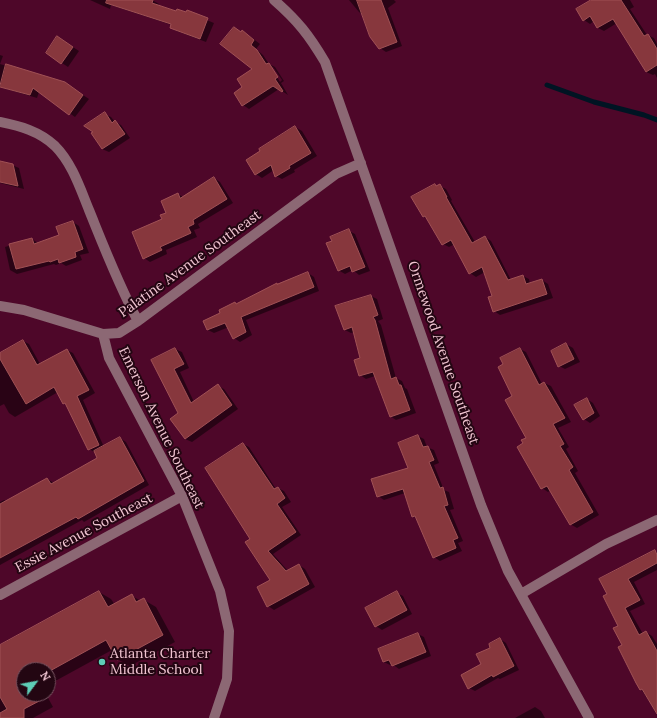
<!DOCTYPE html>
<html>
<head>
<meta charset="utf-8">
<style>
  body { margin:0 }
  #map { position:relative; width:657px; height:718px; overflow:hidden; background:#4e0729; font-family:Lora,serif }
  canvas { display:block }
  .north { position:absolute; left:16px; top:662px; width:40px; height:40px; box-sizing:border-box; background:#230612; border:1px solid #75525f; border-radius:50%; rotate:58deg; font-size:11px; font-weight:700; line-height:16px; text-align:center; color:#f1c5d2 }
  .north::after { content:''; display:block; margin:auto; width:14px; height:18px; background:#5eceb7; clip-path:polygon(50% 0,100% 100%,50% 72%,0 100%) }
</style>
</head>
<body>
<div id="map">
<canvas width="657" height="718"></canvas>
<div class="north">N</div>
</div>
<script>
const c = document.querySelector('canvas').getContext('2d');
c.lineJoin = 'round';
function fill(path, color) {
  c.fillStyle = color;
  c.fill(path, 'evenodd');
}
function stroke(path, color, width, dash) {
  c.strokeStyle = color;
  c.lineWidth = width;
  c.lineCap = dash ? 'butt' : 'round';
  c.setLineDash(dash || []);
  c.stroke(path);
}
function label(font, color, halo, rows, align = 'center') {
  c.font = font + ' Lora,serif';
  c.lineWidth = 4;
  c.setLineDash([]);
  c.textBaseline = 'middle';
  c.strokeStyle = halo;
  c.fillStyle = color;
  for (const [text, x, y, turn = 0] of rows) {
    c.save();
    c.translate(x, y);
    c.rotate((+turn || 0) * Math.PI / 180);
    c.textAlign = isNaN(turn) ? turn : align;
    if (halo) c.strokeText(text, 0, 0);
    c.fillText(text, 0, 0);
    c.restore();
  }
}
fill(new Path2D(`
  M90,0H152L159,4L158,6L177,12L186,13L187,12L214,23L206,42L177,31L171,27L172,25L111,5L110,9Z
  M349,0H394L396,2L388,8L402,46L386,52L380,48L363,15L359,12Z
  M593,0H630L634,7L630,9L647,35L654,38L657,44V78L655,74L653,75L646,72L617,23L604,31L598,28L594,21L590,24L584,20Z
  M243,31L260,44L256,49L263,55L269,64L275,67L284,81L281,83L288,95L279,89L249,109L243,105L244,87L254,69L241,32ZM271,67H273L282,80L280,82Z
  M58,37L79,51L68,67L47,53Z
  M0,55L3,56L0,64L65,83L89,99L75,117L39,92L37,98L0,87Z
  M105,114L111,117L115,122L121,125L130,138L109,152L102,149Z
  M295,127L302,131L317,156L294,170L295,172L282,179L276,176L274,170L262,178L256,174Z
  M0,162L12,165L19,168L24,189L0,183Z
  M214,178L220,182L233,203L198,224L200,228L194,230L197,237L166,250L167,254L150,262L144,258L163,219L178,194L183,197Z
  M435,185L438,187L440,186L446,189L452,200L451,201L475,242L485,237L491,241L511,280L523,276L529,279L530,284L542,280L548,284L553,298L500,315L494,311L493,297L485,272L476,277L470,273L455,244L449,247L443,244L428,219L424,217Z
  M73,222L79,226L89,253L80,255L82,260L66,266L61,263L56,265L54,264L17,274L10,270L5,247L32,239L38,243L61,236Z
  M349,231L355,234L370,271L359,275L353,270L345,274L338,270Z
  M308,273L314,277L319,291L246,320L252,335L240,342L234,338L229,327L214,333L208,330L204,322L221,313L235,303L238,305Z
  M371,296L377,299L383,319L378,321L381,325L396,378L402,381L405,388L407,389L416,413L396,420L390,416L375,376L366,379L360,375L361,359L354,332L351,333L345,330Z
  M23,341L29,344L40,364L67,350L73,353L95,393L83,400L104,447L120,438L126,442L149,485L84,522L82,520L0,565V502L4,500L7,502L47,479L54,483L98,458L96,453L89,449L68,405L64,403L58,392L15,417L9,413L4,404L0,406V354Z
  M566,344L573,348L580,362L565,369L559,366Z
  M175,349L182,352L189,368L180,372L194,402L218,386L224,389L238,409L192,442L185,439L179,413L152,360Z
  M520,349L526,352L542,384L544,383L551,386L571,422L558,428L569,447L566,449L578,471L575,473L599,515L577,528L570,524L551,490L548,492L542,488L524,444L527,438L504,365Z
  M587,399L593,403L600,416L590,423L584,419Z
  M418,436L424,439L427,447L434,450L439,463L434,465L444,490L449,492L454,509L450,510L463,541L458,543L462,551L440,561L434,557L417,519L413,516L405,493L384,500L378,496L409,468Z
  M243,444L249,447L276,489L278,488L284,491L291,502L282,507L301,535L273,554L288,571L299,565L305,569L315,587L274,610L268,606L272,580L251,539Z
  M655,552L657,553V570L634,582L645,604L630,611L643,634L646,632L652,636L657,644V713L637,683L623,646L619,626L608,594Z
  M99,592L111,599L115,605L132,596L141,601L144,600L156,607L175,642L130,666L117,659L112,650L48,685V670H24V694H46L53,707L33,718H0V646Z
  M397,593L403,596L412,614L382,630L376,626Z
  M418,634L424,637L431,656L399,669L392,664L390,665L384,662Z
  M500,639L506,643L519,670L500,679L498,678L475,691L469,688L492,648Z
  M535,707L541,711L545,718H515Z`), '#0007');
stroke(new Path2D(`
  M547,85L594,102L644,115L657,120`), '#001423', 5);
const building = new Path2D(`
  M107,0H153L152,3L176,11L177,9L186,12L187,10L208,18L200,39L170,28L171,24L106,3Z
  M357,0H381L397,42L379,49L370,37Z
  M591,0H621L644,36L648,34L657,49V65L646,72L613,19L597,28L590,16L583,21L576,9Z
  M234,27L241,32L242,30L254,40L251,45L257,50L266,64L269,63L278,77L275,79L283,91L282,92L273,86L242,106L234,93L242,87L237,79L252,69L220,44Z
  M57,36L73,47L61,64L46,53Z
  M6,64L65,82L83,95L69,115L33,88L30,95L0,87Z
  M105,112L112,123L115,120L125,134L102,149L91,133L93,132L84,126Z
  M295,126L311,153L289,166L290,168L275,177L271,165L255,175L246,160L260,151L259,149Z
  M0,161L13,164L18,186L0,182Z
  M214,177L227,199L193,220L194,224L188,227L191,233L160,247L162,250L143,259L132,232L162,219L160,215L166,213L161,201L178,193L180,198Z
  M435,184L436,186L440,184L447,197H446L472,243L485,236L508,280L523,275L526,284L542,279L547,294L493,312L488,297L492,296L482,267L469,274L451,240L442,245L425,216L423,217L411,197Z
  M73,221L83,249L75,252L76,257L59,263L58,259L50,262L49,261L16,269L9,244L32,238L34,244L59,235L56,227Z
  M349,229L365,267L352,272L350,266L338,271L326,243L332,241L330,237Z
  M308,272L314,287L241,317L246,332L233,339L225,323L207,330L203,321L220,313L219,310L235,302L236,304L277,283V284Z
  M371,295L378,315L373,317L375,320L391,379L396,377L399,385H401L410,410L390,417L373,372L359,376L354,360L360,358L352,327L344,330L335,306Z
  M23,340L37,365L67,349L89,390L77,396L99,445L88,450L65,403L63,404L54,387L26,404L0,359V353Z
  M566,343L574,359L558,367L551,351Z
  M175,348L184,364L174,369L191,403L218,384L232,405L185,439L170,419L178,413L151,360Z
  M520,348L539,385L544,382L565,418L553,424L564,444L560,446L573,467L569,470L593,512L570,525L547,486L541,489L517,447L523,443L521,440L526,438L505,400L512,396L498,367L503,364L500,358Z
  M587,398L594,413L583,420L574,405Z
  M418,435L423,447L428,446L434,460L429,462L440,488L443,487L448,505L444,506L458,538L453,540L456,548L433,558L415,516L412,517L403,489L377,497L371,479L408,468L398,443Z
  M120,437L144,481L78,519L76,517L0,558V504L47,478L51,484L97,458L94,451Z
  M243,443L274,489L278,487L285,498L277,504L296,532L268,551L286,571L299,564L309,584L267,607L257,587L270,580L245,542L250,539L205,468Z
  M655,550L657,555V563L628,579L640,600L625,608L639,635L646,631L657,651V714L642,689L640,690L636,683L618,647L622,645L613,628L618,626L603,596L607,594L599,579Z
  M99,591L108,607L132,594L136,602L144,598L163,635L117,660L106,640L48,672V670H24V694H38L41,700L24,709V718H0V713L7,709L0,697V645Z
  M397,591L407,610L375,627L365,608Z
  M418,633L426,652L392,666L389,660L383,662L378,649Z
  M500,638L514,666L493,677L492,675L468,689L461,675L481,664L476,654L490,648L489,644Z`);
fill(building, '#87373d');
stroke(building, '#a05155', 1);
stroke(new Path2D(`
  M274,0C298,21 309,35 325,62L481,505L508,571L589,718
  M0,122C20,126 39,131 55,146C72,163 80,188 89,210C104,247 119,286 138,321
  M0,306L24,310L103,334L119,333L138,321L336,174L361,163
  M103,334L109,358L182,496L220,591L229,631L227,679L214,718
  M521,594L606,544L657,520
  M0,595L182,496`), '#8c6874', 10);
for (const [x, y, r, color] of [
  [102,662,4,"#5eceb7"]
]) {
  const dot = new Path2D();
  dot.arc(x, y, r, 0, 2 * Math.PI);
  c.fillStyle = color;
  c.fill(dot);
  stroke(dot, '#230612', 1.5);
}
label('14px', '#f1c5d2', '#230612', [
  ["Palatine Avenue Southeast",190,264,-36],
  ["Ormewood Avenue Southeast",443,353,71],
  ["Emerson Avenue Southeast",161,428,64],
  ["Essie Avenue Southeast",84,533,-28]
]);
label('14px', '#f1c5d2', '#230612', [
  ["Atlanta Charter",110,654],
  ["Middle School",110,670]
], 'left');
</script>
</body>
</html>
